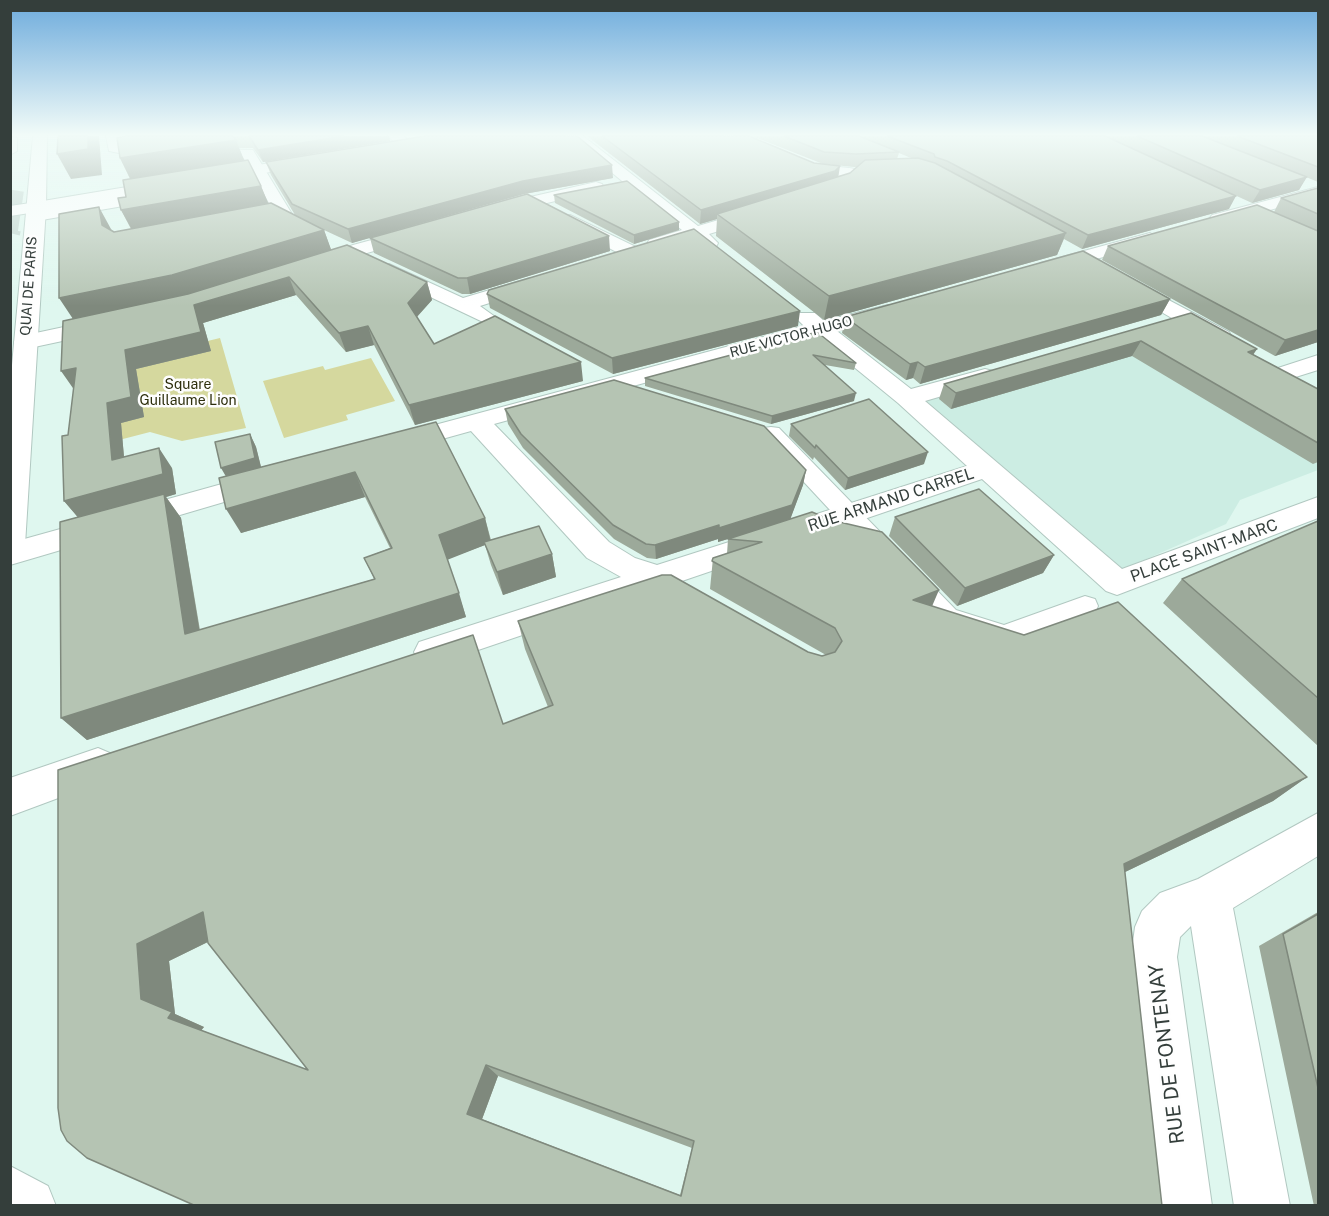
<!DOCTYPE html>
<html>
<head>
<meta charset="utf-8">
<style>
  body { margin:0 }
  #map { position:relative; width:1329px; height:1216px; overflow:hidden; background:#dff7ef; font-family:"Public Sans",sans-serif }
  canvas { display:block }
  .frame { position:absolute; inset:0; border:12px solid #343e3b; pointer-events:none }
</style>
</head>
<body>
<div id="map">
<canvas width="1329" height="1216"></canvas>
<div class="frame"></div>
</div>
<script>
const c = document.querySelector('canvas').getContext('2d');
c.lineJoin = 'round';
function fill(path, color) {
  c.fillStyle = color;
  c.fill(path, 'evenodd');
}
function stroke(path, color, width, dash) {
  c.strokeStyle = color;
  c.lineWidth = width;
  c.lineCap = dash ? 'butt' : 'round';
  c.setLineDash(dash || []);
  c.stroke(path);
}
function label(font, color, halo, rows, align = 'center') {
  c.font = font + ' "Public Sans",sans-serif';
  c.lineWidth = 5;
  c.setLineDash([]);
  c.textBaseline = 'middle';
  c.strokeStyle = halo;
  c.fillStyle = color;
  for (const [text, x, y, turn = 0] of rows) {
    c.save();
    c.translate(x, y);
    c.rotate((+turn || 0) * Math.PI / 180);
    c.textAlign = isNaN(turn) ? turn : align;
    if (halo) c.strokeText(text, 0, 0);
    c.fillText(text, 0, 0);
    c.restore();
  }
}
fill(new Path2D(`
  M1182,324L1318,401V470L1240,500L1226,524L1115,573L921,400Z`), '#ccede3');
fill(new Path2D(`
  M220,338L246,428L182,441L150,432L92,447L129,360Z
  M371,358L395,401L346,415L348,420L284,438L263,381L323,366L325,370Z`), '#d5d89e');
stroke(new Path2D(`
  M10,230L16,190`), '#bdd2cb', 16, [16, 8]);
stroke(new Path2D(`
  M10,233L11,229`), '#bdd2cb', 20, [20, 10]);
const pedestrian = new Path2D(`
  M771,427L779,428L956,610L1004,625L1085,596L1095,599L1098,606L1095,613L1005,647L937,625L763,438L760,433L763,428Z`);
const minor = new Path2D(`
  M106,136H120L121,145L134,148L253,150L295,219L324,235L315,240L282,226L243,157L134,156L109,151Z
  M388,136H404L413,146L411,149H401Z
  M567,136H583L698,226L759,208L768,213L765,217L709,234L718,243L716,247H702L692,239L656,250L649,248L647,244L649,240L682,230Z
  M725,136C761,136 788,158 823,166C834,168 855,165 863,174C850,189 738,150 725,136Z
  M596,182L602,184L604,187L602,190L492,216L483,211L486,207Z
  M1318,187V197L1218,224L1209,219L1212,215Z
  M164,189L170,190L172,194L170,198L36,221L27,216L36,211Z
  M570,215L638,248L640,252L638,256H624L564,224L561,220L564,216Z
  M416,228L422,229L425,233L422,237L367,253L325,270H311L308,266L311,262L353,245Z
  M1150,233L1159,238L1156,242L1047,273L1037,267L1040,263Z
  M389,264L463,298L530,278L537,280L540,284L537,288L480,306L494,316L491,321L483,322L382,274L379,270Z
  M1127,278L1229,332L1232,337L1229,342H1213L1120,288L1117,284L1120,280Z
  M888,305L895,307L899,311L895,315L837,331L911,389L985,369L993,371L997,376L993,381L925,401L1122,569L1318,497V518L1117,595L1106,591L982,479L676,583L673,587L658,589L431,666L419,662L414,652L419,642L621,577L587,558L471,431L399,451L390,449L386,443L390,437L804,326L796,318L799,313H815L824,321ZM816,336L898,403L967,466L657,565L635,558L609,542L494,424Z
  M106,318L114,320L117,325L114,330L25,349L17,347L14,342L17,337Z
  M1318,355V370L1286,380L1278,378L1274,373L1278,368Z
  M265,472L275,475L279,481L275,487L10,565V543Z
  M98,748L112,754L118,766L112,778L10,816V778Z
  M1318,813V856L1233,908L1290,1206H1234L1191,926L1180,937L1177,957L1212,1206H1156L1131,957L1135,927L1142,911L1160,893L1198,879Z`);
const tertiary = new Path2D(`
  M312,156L320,161L317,164L37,212L28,207L37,202Z
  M10,1166L48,1186L56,1206H10Z`);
const secondary = new Path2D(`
  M37,202L43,203L46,207L43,211L10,216V206Z`);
const primary = new Path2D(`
  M10,136L17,138V151L10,155Z
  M33,136H47L46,207L25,545L21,553L10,555V387Z`);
stroke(pedestrian, '#b1c8c1', 2);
stroke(minor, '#b1c8c1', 2);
stroke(tertiary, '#b1c8c1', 2);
stroke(secondary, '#b1c8c1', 2);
stroke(primary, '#b1c8c1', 2);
fill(pedestrian, '#fff');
fill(minor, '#fff');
fill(tertiary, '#fff');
fill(secondary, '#fff');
fill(primary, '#fff');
fill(new Path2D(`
  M126,136H389L390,141L263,162L253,148H239L244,160L261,186L268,204L295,215L271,175L266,162L613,178L524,194L352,243L324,230L331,250L427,282L432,300L417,317L434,344L583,381L415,425L374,345L346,352L296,295L203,323L211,351L136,369L144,417L121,423L124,457L172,468L176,494L166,497L181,518L200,630L374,579L364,558L390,548L365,497L241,533L226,477L250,434L256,447L261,467L436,422L485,518L491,540L552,554L556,577L503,595L491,565L485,545L447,559L466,617L87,740L61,718L78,517L64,501L68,435L74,388L72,319L111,229L112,231L114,232L131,229L121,210L130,179L120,158Z
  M587,136H749L814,163L823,164L752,136H1318V182L1306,177L1299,190L1252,203L1112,139L1229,209L1082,249L1064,239L1057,255L824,320L716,236L717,219L700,224ZM899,153L911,158L897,159ZM823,164L854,167H858L850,173L839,177Z
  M1318,188V342L1275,356L1102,260L1108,246L1288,218L1274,212L1281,198Z
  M554,195L679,222V230L634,244L555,203Z
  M370,238L610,251L470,294H462L374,253Z
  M487,294L798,326L613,374L490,308Z
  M1170,299L1161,315L920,384L913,378L906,380L842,333L845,317Z
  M1191,313L1254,355L1318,389V462L1313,464L1132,356L951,409L939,399L944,384Z
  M817,332L856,363L854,370L825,365L854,401L771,424L645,386V378Z
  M505,409L806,470L803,485L790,519L932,606L1307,777L1273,801L1125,872L1162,1206H196L58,770L503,724L548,707L525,649L518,621L808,652L822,656L826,655L710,589L713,558L727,554L728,539L718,542V539L656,559L647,558L614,539L523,448L508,424ZM208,942L308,1070L201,1030L204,1027L175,1014L169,961ZM498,1076L692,1148L680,1195L482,1119Z
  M791,424L924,464L845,490L814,457L813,460L789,436Z
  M895,517L1054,555L1043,573L957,606L889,536Z
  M1318,521V746L1163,603L1182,579Z
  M1318,912V1206H1314L1259,946Z`), '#9ca99a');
fill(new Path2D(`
  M88,136H99L102,175L71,179L57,154Z
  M345,136H389L390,141L263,162L258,150Z
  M236,140L246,165L133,184L120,158Z
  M612,165L613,178L524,194L352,243L348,229L523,181Z
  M840,166L838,179L717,214V219L700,224L701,210Z
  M1307,177L1299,190L1252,203L1260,190Z
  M261,186L272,212L136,237L121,210Z
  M1236,196L1229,209L1082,249L1088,235Z
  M99,207L111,229L115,247L102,225Z
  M679,222V230L634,244V235Z
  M324,230L332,252L184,299L75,322L59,298Z
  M1066,233L1057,255L824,320L829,296Z
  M609,236L610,251L470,294L467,278Z
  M289,277L296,295L203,323L211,351L136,369L144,417L121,423L126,480L112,460L107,403L125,350L194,305Z
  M427,282L432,300L413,321L408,303Z
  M1170,299L1161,315L920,384L925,367Z
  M800,311L798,326L613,374L612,358Z
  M368,326L374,345L346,352L339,333Z
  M1318,330V342L1275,356L1285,340Z
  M1141,341L1132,356L951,409L956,393Z
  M1257,349L1247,364L1248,352Z
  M581,362L583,381L415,425L409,405Z
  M918,362L913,378L906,380L910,364Z
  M76,368L75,391L61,371Z
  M856,393L854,401L771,424L772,416Z
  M250,434L256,447L262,471L228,480L221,468Z
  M159,448L172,468L176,494L166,497L181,518L204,658L81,521L64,501Z
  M928,452L924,464L845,490L848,478Z
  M806,470L803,485L790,520L718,542V539L656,559L655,545L719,525Z
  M355,472L365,497L241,533L226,509Z
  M485,518L491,543L484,542L485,545L447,560L439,535Z
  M552,554L556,577L503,595L497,572Z
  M1054,555L1043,573L957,606L965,588Z
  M939,590L927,618L913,600Z
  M459,593L466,617L87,740L61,718Z
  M1307,777L1273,801L1098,885L1124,864Z
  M203,912L230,931L169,961L175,1014L204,1027L200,1032L168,1018L141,999L137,944Z
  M486,1065L498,1076L481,1122L467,1114Z`), '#7f897d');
const building = new Path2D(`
  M58,136H88V149L57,154Z
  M126,136H233L236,140L120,158L117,138Z
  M249,136H344L258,150Z
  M425,136H577L612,165L523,181L348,229L292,204L266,162Z
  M602,136H749L814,163L840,166L835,171L701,210Z
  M784,136H859L899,152L856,154L824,152Z
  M887,136H1105L1236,196L1088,235L947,161L935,157L934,154Z
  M1137,136H1202L1307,177L1260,190Z
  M1237,136H1318V167Z
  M918,158L935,163L1066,233L829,296L717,214L850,173L865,160Z
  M248,160L261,186L121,210L118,198L126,197L123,180Z
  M627,181L679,222L634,235L554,195Z
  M1318,188V214L1281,198Z
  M527,194L609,236L467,278H458L370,238Z
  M271,203L324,230L172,275L59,298V214L99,207L102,225L114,232Z
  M1257,205L1318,231V330L1285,340L1108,246Z
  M694,229L800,311L612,358L487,294L489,290Z
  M347,245L427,282L408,303L434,344L495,316L581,362L409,405L368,326L339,333L289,277L194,305L201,332L125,350L131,397L107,403L112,460L159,448L163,474L64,501L62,436L68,435L76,368L61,371L63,321L188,294Z
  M1083,251L1170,299L925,367L918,362L910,364L845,317Z
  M1191,313L1257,349L1248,352L1318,389V443L1141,341L956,393L944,384Z
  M817,332L856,363L813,355L856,393L772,416L645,378Z
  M614,380L764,426L806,470L792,505L719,528V525L655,545L646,544L613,525L521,434L505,409Z
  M869,399L928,452L848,478L816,445L815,448L791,424Z
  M436,422L485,518L439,535L459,593L61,718L60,522L164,494L185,634L375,579L364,558L392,548L355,472L226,509L219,478Z
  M250,434L255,458L221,468L215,442Z
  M979,489L1054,555L965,588L895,517Z
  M812,512L831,520L882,532L939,590L913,600L1024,635L1118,602L1307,777L1124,864L1162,1206H196L87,1158L67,1141L61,1130L58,1108V770L473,635L503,724L553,705L518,621L662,575H671L808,652L822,656L835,652L842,641L835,628L712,561L713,558L762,542L728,539ZM203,912L208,943L308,1070L168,1018L172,1012L141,999L137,944ZM486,1065L694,1141L681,1196L467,1114Z
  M1318,521V698L1182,579Z
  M539,526L552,554L497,572L484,542Z
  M1318,914V1088L1283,934Z`);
fill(building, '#b5c4b3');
stroke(building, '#7f897d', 1.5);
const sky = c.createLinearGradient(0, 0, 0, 306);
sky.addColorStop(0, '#6dabdc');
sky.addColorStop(0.44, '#f1fbf8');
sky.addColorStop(1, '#f1fbf800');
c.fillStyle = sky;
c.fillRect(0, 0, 1329, 306);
label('14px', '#343e3b', '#fefefe', [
  ["QUAI DE PARIS",29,286,-86],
  ["RUE VICTOR HUGO",791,337,-15]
]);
label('14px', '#2e2f0d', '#fefefe', [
  ["Square",188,385],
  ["Guillaume Lion",188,401]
]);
label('16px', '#343e3b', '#fefefe', [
  ["RUE ARMAND CARREL",891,500,-18],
  ["PLACE SAINT-MARC",1204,551,-20]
]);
label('20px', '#343e3b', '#fefefe', [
  ["RUE DE FONTENAY",1167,1054,-97]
]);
</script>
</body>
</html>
